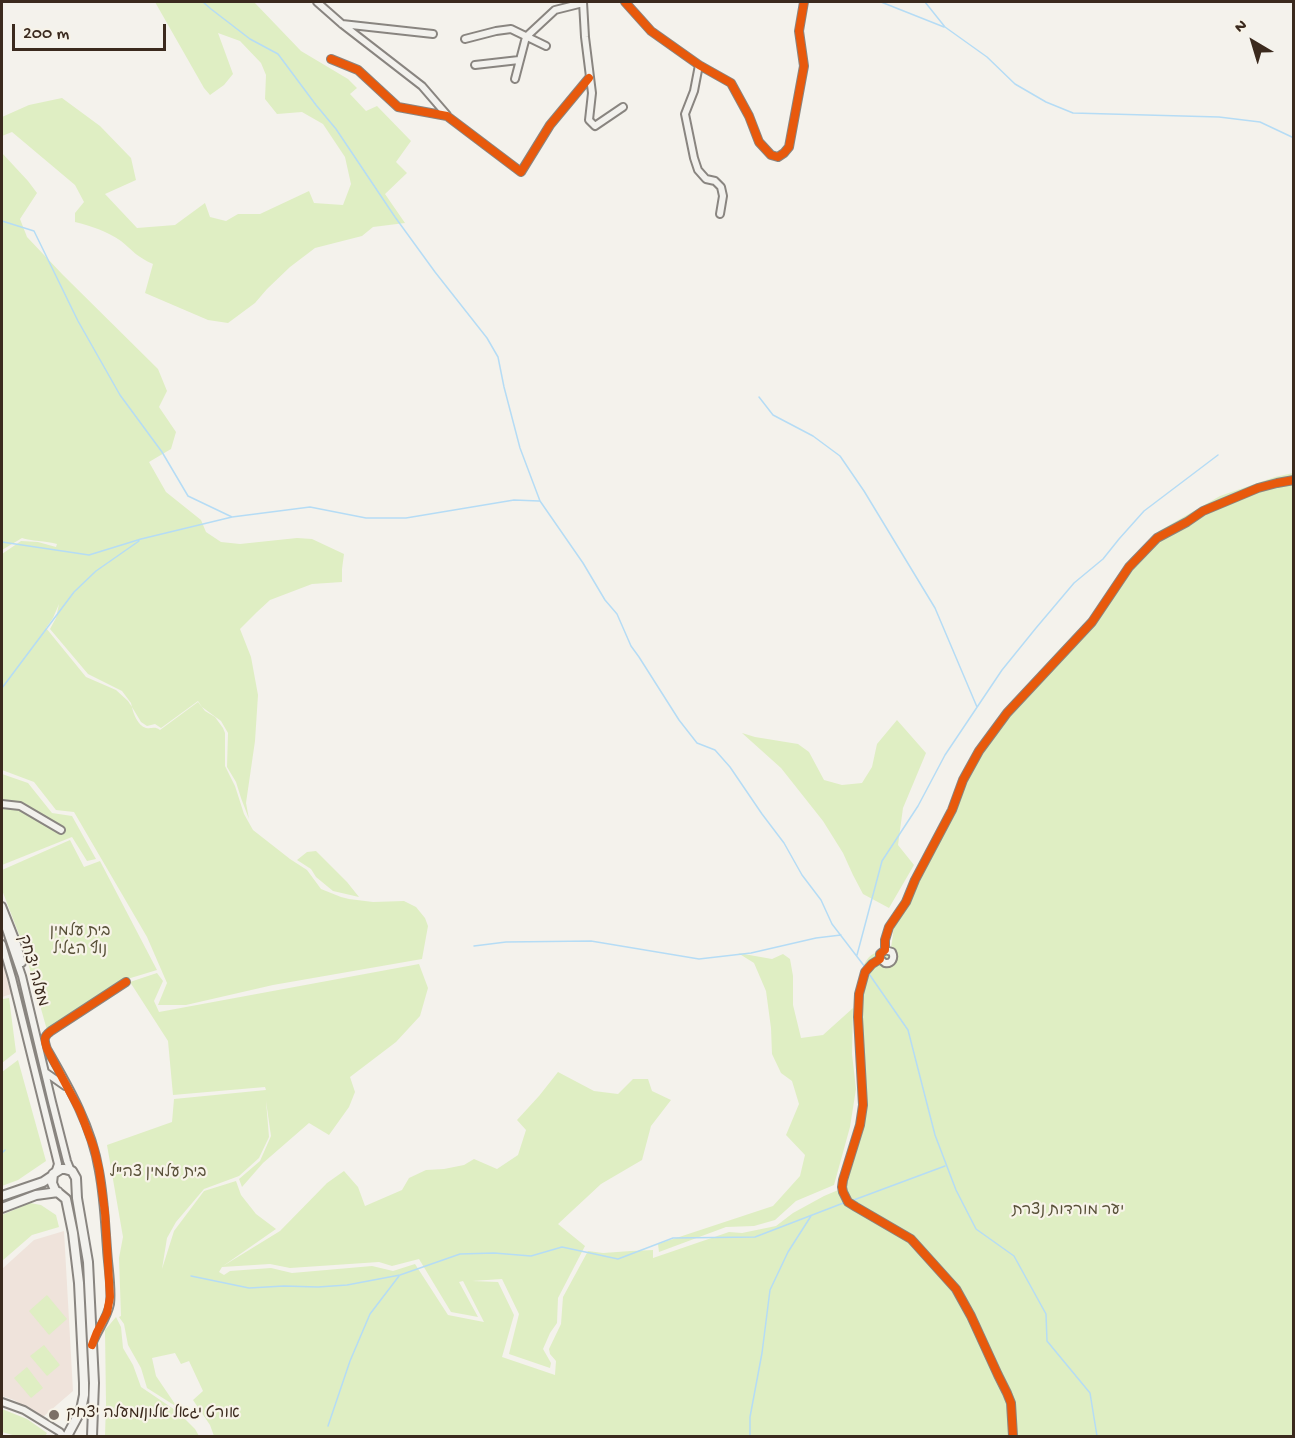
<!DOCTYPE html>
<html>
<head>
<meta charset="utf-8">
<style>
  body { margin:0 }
  #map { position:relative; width:1295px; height:1438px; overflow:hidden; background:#f4f2ec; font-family:"Gochi Hand",sans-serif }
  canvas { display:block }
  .frame { position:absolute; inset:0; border:3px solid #3b2a1e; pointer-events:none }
  .north { position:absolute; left:1223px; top:12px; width:60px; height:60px; -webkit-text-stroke:4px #f7f3e8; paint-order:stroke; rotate:322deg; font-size:16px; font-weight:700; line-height:24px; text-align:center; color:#3b2a1e }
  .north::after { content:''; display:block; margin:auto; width:21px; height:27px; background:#3b2a1e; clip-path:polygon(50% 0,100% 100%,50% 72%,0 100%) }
  .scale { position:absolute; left:12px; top:24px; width:154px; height:27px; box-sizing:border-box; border:3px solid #3b2a1e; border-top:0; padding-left:8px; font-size:18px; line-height:21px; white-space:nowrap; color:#3b2a1e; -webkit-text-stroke:4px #f7f3e8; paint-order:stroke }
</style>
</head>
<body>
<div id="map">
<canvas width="1295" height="1438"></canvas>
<div class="frame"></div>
<div class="north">N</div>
<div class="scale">200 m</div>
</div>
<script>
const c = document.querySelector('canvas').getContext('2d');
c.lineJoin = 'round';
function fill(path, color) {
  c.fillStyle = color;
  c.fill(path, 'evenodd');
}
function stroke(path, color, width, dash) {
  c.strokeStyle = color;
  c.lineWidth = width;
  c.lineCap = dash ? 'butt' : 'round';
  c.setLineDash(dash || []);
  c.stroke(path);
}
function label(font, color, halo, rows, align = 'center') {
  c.font = font + ' "Gochi Hand","Playpen Sans Hebrew",sans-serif';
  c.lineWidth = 4.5;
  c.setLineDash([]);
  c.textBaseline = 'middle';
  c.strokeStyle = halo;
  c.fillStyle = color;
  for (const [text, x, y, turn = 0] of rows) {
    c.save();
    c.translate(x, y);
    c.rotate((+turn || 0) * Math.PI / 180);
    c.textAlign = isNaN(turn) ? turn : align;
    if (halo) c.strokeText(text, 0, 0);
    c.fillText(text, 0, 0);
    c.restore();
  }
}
fill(new Path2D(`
  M2,899L23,960L27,989L2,997Z
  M64,1231L73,1391L43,1417L14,1400L2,1396V1269L34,1240Z`), '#efe3db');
fill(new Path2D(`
  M153,2H254L301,51L348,79L357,88L350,94L366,111L377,106L411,141L396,162L407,173L385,194L405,223L373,227L362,236L315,248L290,267L267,289L255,303L228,323L208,320L145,293L153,264C137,257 133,251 121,241C107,231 91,226 75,222V213L84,202L75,185L12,132L2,136V117L29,105L62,98L100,126L131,158L136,180L105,194L137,228L175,225L205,203L210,217L226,221L238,214H260L309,191L314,203L343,205L351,184L345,157L323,124L302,112L277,114L265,99L266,75L261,63L240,41L218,33L233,74L224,85L210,95L204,88L155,2Z
  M2,153L28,181L37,193L20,219L27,237L63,275L158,369L167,391L159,407L176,432L171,449L149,462L166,492L201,520L206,532L221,542L240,544L297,538L312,539L344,554L342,569V582L312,584L270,600L257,612L240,629L251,657L258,695L255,741L246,803L249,819L241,798L236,782L227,767L228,733L221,721L202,707L198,701L161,728L155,724L147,726L141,722L132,707C133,713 138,726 146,728C153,729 154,726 160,730L198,702L205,711L215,717L223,728L225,733V766L235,786L244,814L253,830L290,859L307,870L321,889L341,897L349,899L373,902L404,901L416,907L425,918L428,926L422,959L273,985L186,1005H158L167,983L147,937L74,812L56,810L34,782L2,770V554L21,541L38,542L56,547L57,544C47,541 30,541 22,538L2,550ZM59,604L56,618L50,629L88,674L122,691L131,703L132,707L128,701L116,690L86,677L46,628L53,618Z
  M1293,473V1436H214L210,1425L193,1400L203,1391L189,1361L181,1364L175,1353L152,1358L156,1376L177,1407L147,1388L141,1368L128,1345L124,1324L119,1317L121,1316L119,1258L123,1237L107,1145L172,1122L174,1099L266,1090L265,1087L173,1095L168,1041L130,982L157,973L163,981L154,1001L159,1012L419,964L428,988L420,1016L396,1042L350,1077L355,1092L349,1107L329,1135L309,1123L263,1163L242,1187L239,1179L260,1161L271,1136L266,1101L269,1137L259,1158L239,1176L204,1189L176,1222L167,1238L162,1269L174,1231L204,1191L236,1181L241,1195L256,1214L276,1229L223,1266L280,1231L327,1183L344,1171L358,1187L365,1206L402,1190L409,1178L426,1170L444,1169L464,1165L474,1159L497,1169L518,1155L526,1130L517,1120L539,1096L558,1072L594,1091L618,1094L633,1079H648L652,1091L671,1100L651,1126L642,1160L601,1184L558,1224L585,1246L558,1298L557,1323L550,1333L543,1349L551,1363L550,1368L509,1354L519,1314L502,1279L472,1281L498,1282L514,1315L502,1357L555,1375L556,1361L550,1354L549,1349L561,1324L563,1297L588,1251L603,1253L631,1251L653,1250V1258L729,1232L742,1233L776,1226L793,1213L824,1196L843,1188L841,1179L842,1171L860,1123L859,989C860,970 866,946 890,953C895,931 892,912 906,893L978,749L1021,692L1060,649L1093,615L1101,605L1118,575L1131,558L1145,547L1159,531L1220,496L1275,477ZM419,1259L451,1312L478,1317L459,1282L463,1281L484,1322L448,1315L415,1264L393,1271L372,1266L292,1273L271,1268L230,1271L224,1275L219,1272L222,1267L270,1264L290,1268L379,1262L392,1266Z
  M897,720L926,753L903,808L898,845L914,865L889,908L863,894L853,875L843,853L823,821L781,768L742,733L755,737L798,744L809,752L824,780L842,785L862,783L872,767L877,744Z
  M2,774L28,783L52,813L72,816L96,859L87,861L72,837L2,865Z
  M70,840L84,867L100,861L157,970L124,980L47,1030L23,945L2,890V870Z
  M316,851L347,882L359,897L333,891L316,877L311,869L297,860L307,852Z
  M738,953L772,959L783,954L790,959L793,976V1005L801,1038L823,1035L853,1008L852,1054L856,1089L850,1127L834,1185L796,1201L775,1220L754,1226L726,1227L659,1252L658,1244L773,1206L800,1176L805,1155L786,1135L799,1104L792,1081L781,1073L772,1054L771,1028L766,991L754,963Z
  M9,998L16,1052L2,1063L3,999Z
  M18,1060L46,1161L18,1180L2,1186V1072Z
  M30,1203L41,1205L56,1215L59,1227L32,1235L2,1261V1215Z
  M47,1295L67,1319L49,1335L29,1311Z
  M116,1317L121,1327L123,1348L133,1365L141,1387L178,1412L195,1429L199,1436H105L106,1404L105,1330Z
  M44,1345L60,1365L47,1376L30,1356Z
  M27,1367L43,1388L31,1398L14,1378Z
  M2,1409L27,1419L47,1433L45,1436H16L2,1432Z`), '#dfeec3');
stroke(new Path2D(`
  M203,2L211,9L250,39L278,54L316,105L336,129L395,217L435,272L487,338L498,357L504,387L520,448L540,501L583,563L605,600L617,614L631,646L639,657L679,720L697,743L715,750L730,767L762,814L784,843L802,875L821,900L832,924L865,967
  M881,2L944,27
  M925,2L945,27L987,57L1015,84L1046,102L1073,113L1219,117L1260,122L1294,138
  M2,221L34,231L78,321L120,395L162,452L188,496L232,517L310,507L366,518H406L514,500L539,501
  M759,397L773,415L813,436L840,456L864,491L935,608L977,707
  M2,542L89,555L141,539L232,517
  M2,688L74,592L96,571L139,541
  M474,946L506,942L591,941L699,959L751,953L816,938L841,935
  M857,955L882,861L918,806L945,755L1002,670L1036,628L1074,583L1103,559L1119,539L1144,511L1218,455
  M867,971L908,1030L935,1135L956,1190L976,1229L1014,1256L1046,1314L1047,1341L1090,1393L1097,1436
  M2,1153L5,1150
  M851,1201L945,1166
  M191,1276L249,1288L284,1286L318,1287L347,1285L400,1275L460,1254L494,1253L531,1256L562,1247L618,1259L673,1238L755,1237L846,1202
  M328,1426L350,1361L370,1314L399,1276
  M750,1436V1417L762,1353L770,1290L788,1252L811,1216`), '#b5dcf5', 1.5);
const minor = new Path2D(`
  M317,2L342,24L422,86L447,115
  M583,2L585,37L592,93L589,120L595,126L623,107
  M625,2L651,31L699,65L731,83L749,116L759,142L771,155L778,157L784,153L789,147L804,66L799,31L804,2
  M342,24L433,34
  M465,39L496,31L511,29L546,46
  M331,59L358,70L398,107L447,116L521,172L550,125L589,78
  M475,65L519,60
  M699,65L694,91L685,114L694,158L698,170L706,179L715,181L721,187L723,196L720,214
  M515,79L526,37L555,10L583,3
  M2,804L20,806L61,830
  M2,906L17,944L22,963
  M2,917L22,976L52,1102L67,1161L71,1171
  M2,944L12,978L58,1164L55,1173
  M880,959L885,963C892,964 895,958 892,952L885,950
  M45,1072L65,1086
  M93,1342C98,1330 107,1318 110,1304C112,1287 108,1267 107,1249C105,1223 104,1197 99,1171C92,1127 69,1087 47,1049C44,1040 43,1037 51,1031L126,982
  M2,1402L24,1410L60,1432L63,1436
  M1013,1436L1011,1403L1007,1393L998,1375L971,1316L956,1289L911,1239L856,1207L848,1202L843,1192L842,1187L843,1180L860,1125L863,1105L858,1017L859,994L865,972L872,964L880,959V954L885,950V940L889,927L906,902L915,880L952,810L963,780L979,751L1007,713L1092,622L1129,567L1157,538L1187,522L1203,511L1258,488L1277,483L1294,480`);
const major = new Path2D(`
  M2,1196L43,1182L52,1176
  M2,1208L36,1195L58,1192
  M67,1436L81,1410L84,1395V1383L79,1283L73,1233L66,1199L55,1190L52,1183L53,1174L61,1169H65L72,1171L76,1178L77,1198L88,1262L94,1383L92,1436`);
stroke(minor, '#898580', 10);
stroke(major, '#898580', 12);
stroke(minor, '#f2f1ed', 6);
stroke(major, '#f2f1ed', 8);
stroke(new Path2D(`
  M625,2L651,31L699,65L731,83L749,116L759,142L771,155L778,157L784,153L789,147L804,66L799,31L804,2
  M331,59L358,70L398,107L447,116L521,172L550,125L589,78
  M92,1345L97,1332L107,1313L110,1297L105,1213L99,1169L94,1148L80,1111L47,1049C44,1040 43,1037 51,1031L126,982
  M1013,1436L1011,1403L1007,1393L998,1375L971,1316L956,1289L911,1239L856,1207L848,1202L843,1192L842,1187L843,1180L860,1125L863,1105L858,1017L859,994L865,972L872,964L880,959V954L885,950V940L889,927L906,902L915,880L952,810L963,780L979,751L1007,713L1092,622L1129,567L1157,538L1187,522L1203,511L1258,488L1277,483L1294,480`), '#e8590c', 8);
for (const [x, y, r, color] of [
  [54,1415,6,"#7c7066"]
]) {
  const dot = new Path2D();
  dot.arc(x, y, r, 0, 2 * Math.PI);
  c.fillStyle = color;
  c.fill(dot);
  stroke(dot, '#f7f3e8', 2);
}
label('16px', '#585038', '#f7f3e8', [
  ["בית עלמין",80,933],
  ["נוף הגליל",80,951],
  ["בית עלמין צה\"ל",158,1174],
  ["יער מורדות נצרת",1068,1212]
]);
label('16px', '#3b2a1e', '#f7f3e8', [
  ["מעלה יצחק",32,971,74]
]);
label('16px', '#3b2a1e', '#f7f3e8', [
  ["אורט יגאל אלון/מעלה יצחק",66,1415]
], 'left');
</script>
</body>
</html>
